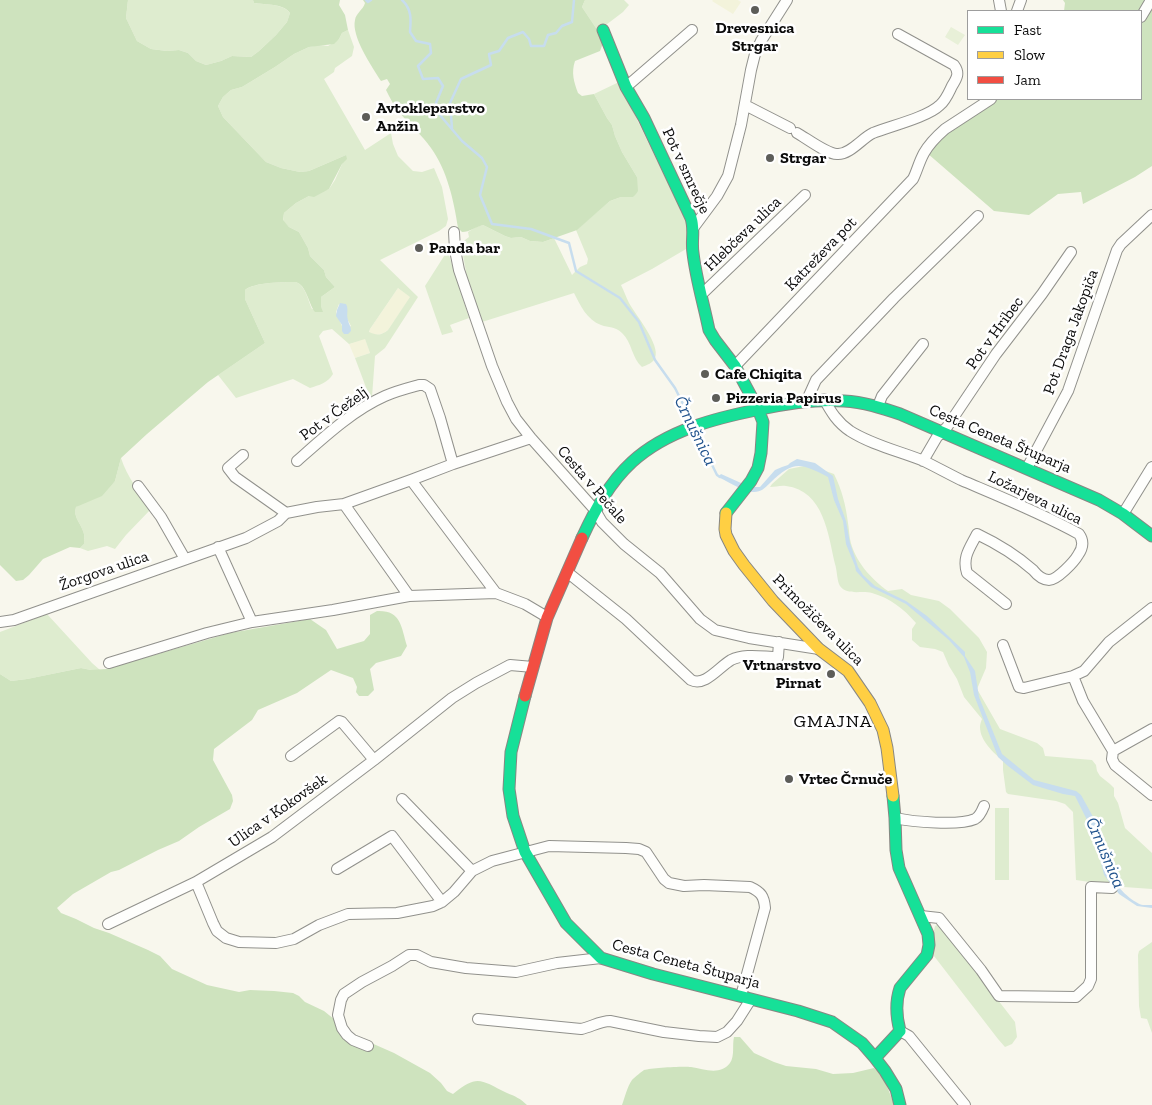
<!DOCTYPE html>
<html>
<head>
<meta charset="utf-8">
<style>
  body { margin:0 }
  #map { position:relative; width:1152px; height:1105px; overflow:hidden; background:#f8f7ed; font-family:"Zilla Slab",serif }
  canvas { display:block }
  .legend { position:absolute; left:967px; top:10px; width:175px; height:90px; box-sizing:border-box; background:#fff; border:1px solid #9d9d9d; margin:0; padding:6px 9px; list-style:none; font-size:15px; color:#0a0a0a }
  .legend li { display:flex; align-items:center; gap:10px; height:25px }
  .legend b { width:25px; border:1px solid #9d9d9d }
</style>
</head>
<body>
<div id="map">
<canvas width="1152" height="1105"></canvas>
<ul class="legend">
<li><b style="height:6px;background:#16e098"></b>Fast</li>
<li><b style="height:6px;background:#ffcf43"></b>Slow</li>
<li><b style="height:6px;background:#f24e42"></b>Jam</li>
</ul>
</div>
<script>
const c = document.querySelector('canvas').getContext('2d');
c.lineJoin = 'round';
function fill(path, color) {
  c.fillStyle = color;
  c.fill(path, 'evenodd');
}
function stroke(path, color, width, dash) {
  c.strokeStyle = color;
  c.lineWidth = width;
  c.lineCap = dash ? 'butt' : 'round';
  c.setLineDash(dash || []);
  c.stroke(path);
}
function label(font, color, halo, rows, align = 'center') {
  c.font = font + ' "Zilla Slab",serif';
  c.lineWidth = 5;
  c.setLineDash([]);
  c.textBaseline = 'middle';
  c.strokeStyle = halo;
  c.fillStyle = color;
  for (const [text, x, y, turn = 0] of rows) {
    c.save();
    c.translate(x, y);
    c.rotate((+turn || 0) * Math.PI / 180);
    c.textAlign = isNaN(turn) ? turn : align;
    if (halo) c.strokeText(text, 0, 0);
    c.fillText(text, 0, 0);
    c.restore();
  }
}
fill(new Path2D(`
  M713,0H738L741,2L733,14L712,1Z
  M398,288L411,297L388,330L384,333L376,335L369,333L370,329Z
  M365,338L370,353L355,358L349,344Z`), '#f3f3db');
fill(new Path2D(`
  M128,0H253L254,3C266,5 282,3 290,13L287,22L276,35L259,51L251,57L232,56L221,61L206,65L196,61L188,53L179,50L167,51L151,49L137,41L126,18Z
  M585,0H624L629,5L623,12L598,31L582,7Z
  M348,30L354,47L352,56L335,68L334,72L324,79L365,150L391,133L393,144L398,156L413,171L422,172L434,168L442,187L448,219L446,226L439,231L380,260L418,297L385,348L375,356L372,397L367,390L355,358L370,353L365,339L349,344L332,329L323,331L319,336L333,374C328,383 319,385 310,388L293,379L236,398L218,375L265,343L245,299V290C256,282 282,282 296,282C305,285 308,300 312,309L321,307V297L335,287L326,277L324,270L310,256L308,248L299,232L289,227L283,221L284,213L296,203L309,196L329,189L335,180L346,155L309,171L300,172L281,168L266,162L223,117L218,106L223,97L231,90L242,87L275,67L294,54L309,47L319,45L328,46L339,39L342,33ZM398,288L410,297L388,330C382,335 377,336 369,332L370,329ZM339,304L351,326L342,331V326L336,312Z
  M619,82L630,105L688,225L686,249L652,269L621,285C624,291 626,297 629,303C635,314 661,345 655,358C653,363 647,365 642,367C632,359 632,342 622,333C615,326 609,328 601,325C587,320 580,305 574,293L482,322L472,290L467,278L461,243L469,237L468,232L476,227L483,225L505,236L511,238L521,237L530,241L543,242L554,238L572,275L580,267L587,264L588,259L576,230L610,201L621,197H633L637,177L622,152L615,136L612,125L607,118L594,94Z
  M448,252L469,318L450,325L453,332L442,335L425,286L446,253Z
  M121,458C127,477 140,493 151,509L126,535L115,549L107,546L88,551L80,548L84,544C84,539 85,535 83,531C80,522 73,517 76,507L115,481Z
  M804,466L820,469L834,474C842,490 846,506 848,523C849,528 849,534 850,539C854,560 871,579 888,591L902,589L911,595L939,601L950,609L979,638L987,652L986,668L977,689L1000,729L1037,743L1043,748L1045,756L1092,760L1096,765L1097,771L1100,776L1110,784L1114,788V796L1118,803L1125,828L1152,853V889L1124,887L1076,880L1073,812L1065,804L1056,801L1008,794L1006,792L1003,770V761C994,753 980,741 980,727C980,724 981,722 982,719L964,697L957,679L949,666L943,652L935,649L920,647L912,640V629L916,623C904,609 890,598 872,593C862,590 847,596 840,586C837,582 837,569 835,564C828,534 824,491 786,486C781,485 775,487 770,487L772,484L789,469Z
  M47,614L92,663L100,670H91L81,668L27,679L11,681L0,674V632Z
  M995,808H1009V880H995Z
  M939,924L1015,1022L1017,1037L1012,1044L1005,1047L998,1039L934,956L933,935L935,926Z
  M1152,942V1033L1147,1019L1141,1018L1139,1006L1138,955L1139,951Z`), '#deeccf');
fill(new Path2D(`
  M0,0H128L126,18L137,41L151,49L167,51L179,50L188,53L196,61L206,65L221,61L232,56L251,57L259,51L276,35L287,22L290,13C283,3 266,5 254,3L253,0H340L339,5L345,15L348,30L342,33L339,39L334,44L309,47L294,54L275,67L242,87L231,90L223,97L218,106L223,117L266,162L281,168L300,172L309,171L346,155L347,159L342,164L329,189L314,197L309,196L296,203L284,213L283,220L289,227L299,232L308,248L310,256L324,270L326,277L335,287L321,297V307L323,312H315C308,303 307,286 296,282C283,282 255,282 245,290V299L265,343L208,382L147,434L121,458L115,481L102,496L76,507C73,517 80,522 83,531C85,535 84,540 84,544L80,548L70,547L43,559L29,575L23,580L16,581L0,565Z
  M363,0H585L582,7L598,31L603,43L600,51L575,61C571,73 574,82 578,93L582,96L594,94L607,118L612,125L615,136L622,152L637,177L638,191L636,194L633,197H621L610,201L577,230L543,242L530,241L521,237L511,238L505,236L483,225C475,227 470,232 462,232L458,228C454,201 447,170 431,148C422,135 410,125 400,113C394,106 390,98 386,90L390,84L387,79L381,81C372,67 351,36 355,20C356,13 363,10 365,3Z
  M1063,0H1152V166L1135,177L1083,204L1081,192L1058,194L1029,215L994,211L927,153L933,143L994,99H1141V11H1064L1065,3Z
  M377,611C401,610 401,626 407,646L401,656L376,663L370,669L374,690L368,696H359L356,692L357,687L353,678L331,670L297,693L258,710L252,720L214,749L213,760L232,795L233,801L230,809L199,827L179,841L158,850L119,870L111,872L73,894L57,908L61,913L76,919L94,928L109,933L148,950L160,956L172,969L207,985L239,992L250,990L274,991L293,993L299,996L305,1002L324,1011L350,1032L369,1042L394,1053L430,1073L441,1083L447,1091L453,1094C478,1074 480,1080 507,1093C515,1096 521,1099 527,1105H0V674L11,681L27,679L81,668L91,670L106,669L230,633L310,619L326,630L337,649L364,641L370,634V615Z
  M734,1037H740L754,1053L774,1062L786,1066L816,1069L833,1074L853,1073L874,1068C885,1078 889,1091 894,1105H622C625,1097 627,1087 632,1080C635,1077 641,1072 644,1070C652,1068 682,1066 691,1067C704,1069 720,1076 730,1063C735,1056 732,1045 734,1037Z`), '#cee3be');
fill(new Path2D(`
  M951,27L965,35L958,45L945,37Z`), '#e8f0d8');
fill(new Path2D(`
  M340,303L346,304C349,309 346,314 348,320C349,325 351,326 351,331L348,334H344L342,331V325L336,316L337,310Z
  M797,459L815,463L833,476L838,499L846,521L850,543L858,567L863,575L875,586L906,601L927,616L965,652V656L975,671L979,697L1002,754L1034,780L1076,791L1081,795L1102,833L1119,887C1123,893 1136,904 1143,905C1146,905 1149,905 1152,905V908L1137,906L1119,894L1104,875L1094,834L1075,796L1063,794L1033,785L1008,766L998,757L974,695L970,672L964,657L949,640L906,604L871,587L856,571L855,566L846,544L843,521L834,500L828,477C800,463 794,460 770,483C765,488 761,492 754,492C744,492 727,481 718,477L721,474L750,487H760L775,470L782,467L788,465L790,463Z`), '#c7ddee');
stroke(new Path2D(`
  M366,0L368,2L371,0
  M402,0C412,9 411,20 410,32L416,41L430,44L431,53L418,66L423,79L438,78L443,86L436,103L439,114L462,141L482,158L487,167L480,195L492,224L531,229L569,243L576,271L620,298L639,322L655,360L675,388L692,422
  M452,128L450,103L461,79L491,65L489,54L499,51L508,38L523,32L529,39L531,46H544L548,35L556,33L562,26L572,22L574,0
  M696,432L717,475L720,477`), '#c7ddee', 2.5);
const street = new Path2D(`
  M999,0L1001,11
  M1017,11L1021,0
  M1141,17L1151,0
  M626,87L692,30
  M745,105L790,128
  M797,133C806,138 827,154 837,154C850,155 862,138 873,133C891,126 928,117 940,105C946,100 949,92 952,86C957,78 960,73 954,65L898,34
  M694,227L717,196L728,176L741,125L751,70L755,54L761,41L787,0
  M454,232L455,250L459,270L492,366L507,402L516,419L531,438L595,510L602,522L624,544L660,573L700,619L715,630L749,638L819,649
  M702,294L805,195
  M735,366L913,179C917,171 919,162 924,153C929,144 937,136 945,129L991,99
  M824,399C831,412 837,422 850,431C872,445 899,451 924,461C936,467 949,474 961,480C1001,497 1041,513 1079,534C1084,541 1083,548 1078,555C1074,562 1057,580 1049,580C1042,580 1037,575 1033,570C1016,555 998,544 977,534C970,548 962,557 967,573L1006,604
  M807,400L816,380L894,298L978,216
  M878,406L882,396L923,344
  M243,455L228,468L235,477L286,513
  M297,461C323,438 353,410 385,396C396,391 408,388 419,385H424L430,389L440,418L453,464
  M923,461L937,437L947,427L996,354L1042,294L1071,252
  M1027,468L1068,391L1117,250L1121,244L1152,215
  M411,480L496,593
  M138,486L161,517L185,559
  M344,504L409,596
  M1123,514L1152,467
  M218,547L252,622
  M567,572L626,619L691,680C705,687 719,667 731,660C745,653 763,657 778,657L779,642
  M0,622L14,620L246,538L278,521L286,513L317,507L344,504L411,480L453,464L531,438
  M1003,645L1019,687L1024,688L1073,676L1084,671L1109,642L1152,608
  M109,663L207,633L252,622L333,610L409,596L496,593L525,604L547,617
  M533,667L510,665L476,683L452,698L374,760L272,837L196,882L213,923L217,931L226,938L239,942L276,943L294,939L319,925L348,914L397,913L433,906L442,902L454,892L472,871L492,861L549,846L626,848L639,849L646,852L664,879L669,883L684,886L704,885L750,887C761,892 764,896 765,908L741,996
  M1073,676L1083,701L1113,751
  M1152,729L1113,751L1112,759L1115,765L1152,795
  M291,756L339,721L342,722L374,760
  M402,799L472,871
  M895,818C913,822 959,826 975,819C979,817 982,811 984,806
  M337,869L392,836L442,902
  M921,916L939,918L981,970L999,996L1076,997L1088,986L1091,979V887L1112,888
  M108,924L196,882
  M478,1019L581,1029C591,1027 600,1021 610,1021L664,1032L699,1036L717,1037L727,1032L737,1021L751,999
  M900,1031L909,1036L965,1105
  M368,1046L353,1040L347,1035L342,1028L338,1015L341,1000L344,994L362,982L392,966L409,955H417L431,962L466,968L516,972L557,963L601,958`);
const fast = new Path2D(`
  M603,30L626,87L644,118L691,218C695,230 691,240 693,253C696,279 704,305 709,330L715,340L735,366L758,409L763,422L761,453L758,468L751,481L726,513
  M582,538C595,510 609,483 632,462C667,430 716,418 761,409C789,403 816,399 844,401C864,402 882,408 900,414L1099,500L1123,514L1152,536
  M525,696L511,752L509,789L513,816L525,852L566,923L601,958L653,974L798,1011L832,1022L862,1043L875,1058L885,1071L896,1089L900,1105
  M875,1058L900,1031C896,1016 895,1003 900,988L927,955L929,945L928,934L899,868L896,850L895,818L893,796`);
const slow = new Path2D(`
  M726,513L725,529L726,535L734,551L744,565L773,601L819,649L848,671L870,703L883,730L887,748L893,796`);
const jam = new Path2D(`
  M525,696L547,618L582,538`);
stroke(street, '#91918c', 12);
stroke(fast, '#888783', 13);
stroke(slow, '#888783', 13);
stroke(jam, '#888783', 13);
stroke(street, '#fefefc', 10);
stroke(fast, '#16e098', 11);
stroke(slow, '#ffcf43', 11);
stroke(jam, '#f24e42', 11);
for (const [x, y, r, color] of [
  [755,10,5,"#5d5d59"],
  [366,117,5,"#5d5d59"],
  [770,158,5,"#5d5d59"],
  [419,248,5,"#5d5d59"],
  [705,374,5,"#5d5d59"],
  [716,398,5,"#5d5d59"],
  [831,674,5,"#5d5d59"],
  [789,779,5,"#5d5d59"]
]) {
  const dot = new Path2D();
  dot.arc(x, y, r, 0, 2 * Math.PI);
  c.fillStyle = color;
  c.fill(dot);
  stroke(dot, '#fff', 2);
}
label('bold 16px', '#0a0a0a', '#fff', [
  ["Drevesnica",755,28,"center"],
  ["Strgar",755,46,"center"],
  ["Avtokleparstvo",376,108],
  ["Anžin",376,126],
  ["Strgar",780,158],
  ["Panda bar",429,248],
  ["Cafe Chiqita",715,374],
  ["Pizzeria Papirus",726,398],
  ["Vrtnarstvo",821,665,"right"],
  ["Pirnat",821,683,"right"],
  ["Vrtec Črnuče",799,779]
], 'left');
label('16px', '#0a0a0a', '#fff', [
  ["Pot v smrečje",686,171,65],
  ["Hlebčeva ulica",743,234,-44],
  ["Katreževa pot",821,254,-46],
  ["Pot Draga Jakopiča",1071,332,-70],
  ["Pot v Hribec",995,333,-54],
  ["Pot v Čeželj",334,414,-36],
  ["Cesta Ceneta Štuparja",1000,439,23],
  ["Cesta v Pečale",592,485,49],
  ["Ložarjeva ulica",1035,498,26],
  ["Žorgova ulica",104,571,-19],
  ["Primožičeva ulica",818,620,45],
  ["Ulica v Kokovšek",278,811,-35],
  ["Cesta Ceneta Štuparja",686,964,15]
]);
label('italic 18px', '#21538d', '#fff', [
  ["Črnušnica",695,431,64],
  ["Črnušnica",1105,853,67]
]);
c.letterSpacing = '1px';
label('18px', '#0a0a0a', '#fff', [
  ["GMAJNA",833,722]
]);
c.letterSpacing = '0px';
</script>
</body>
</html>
